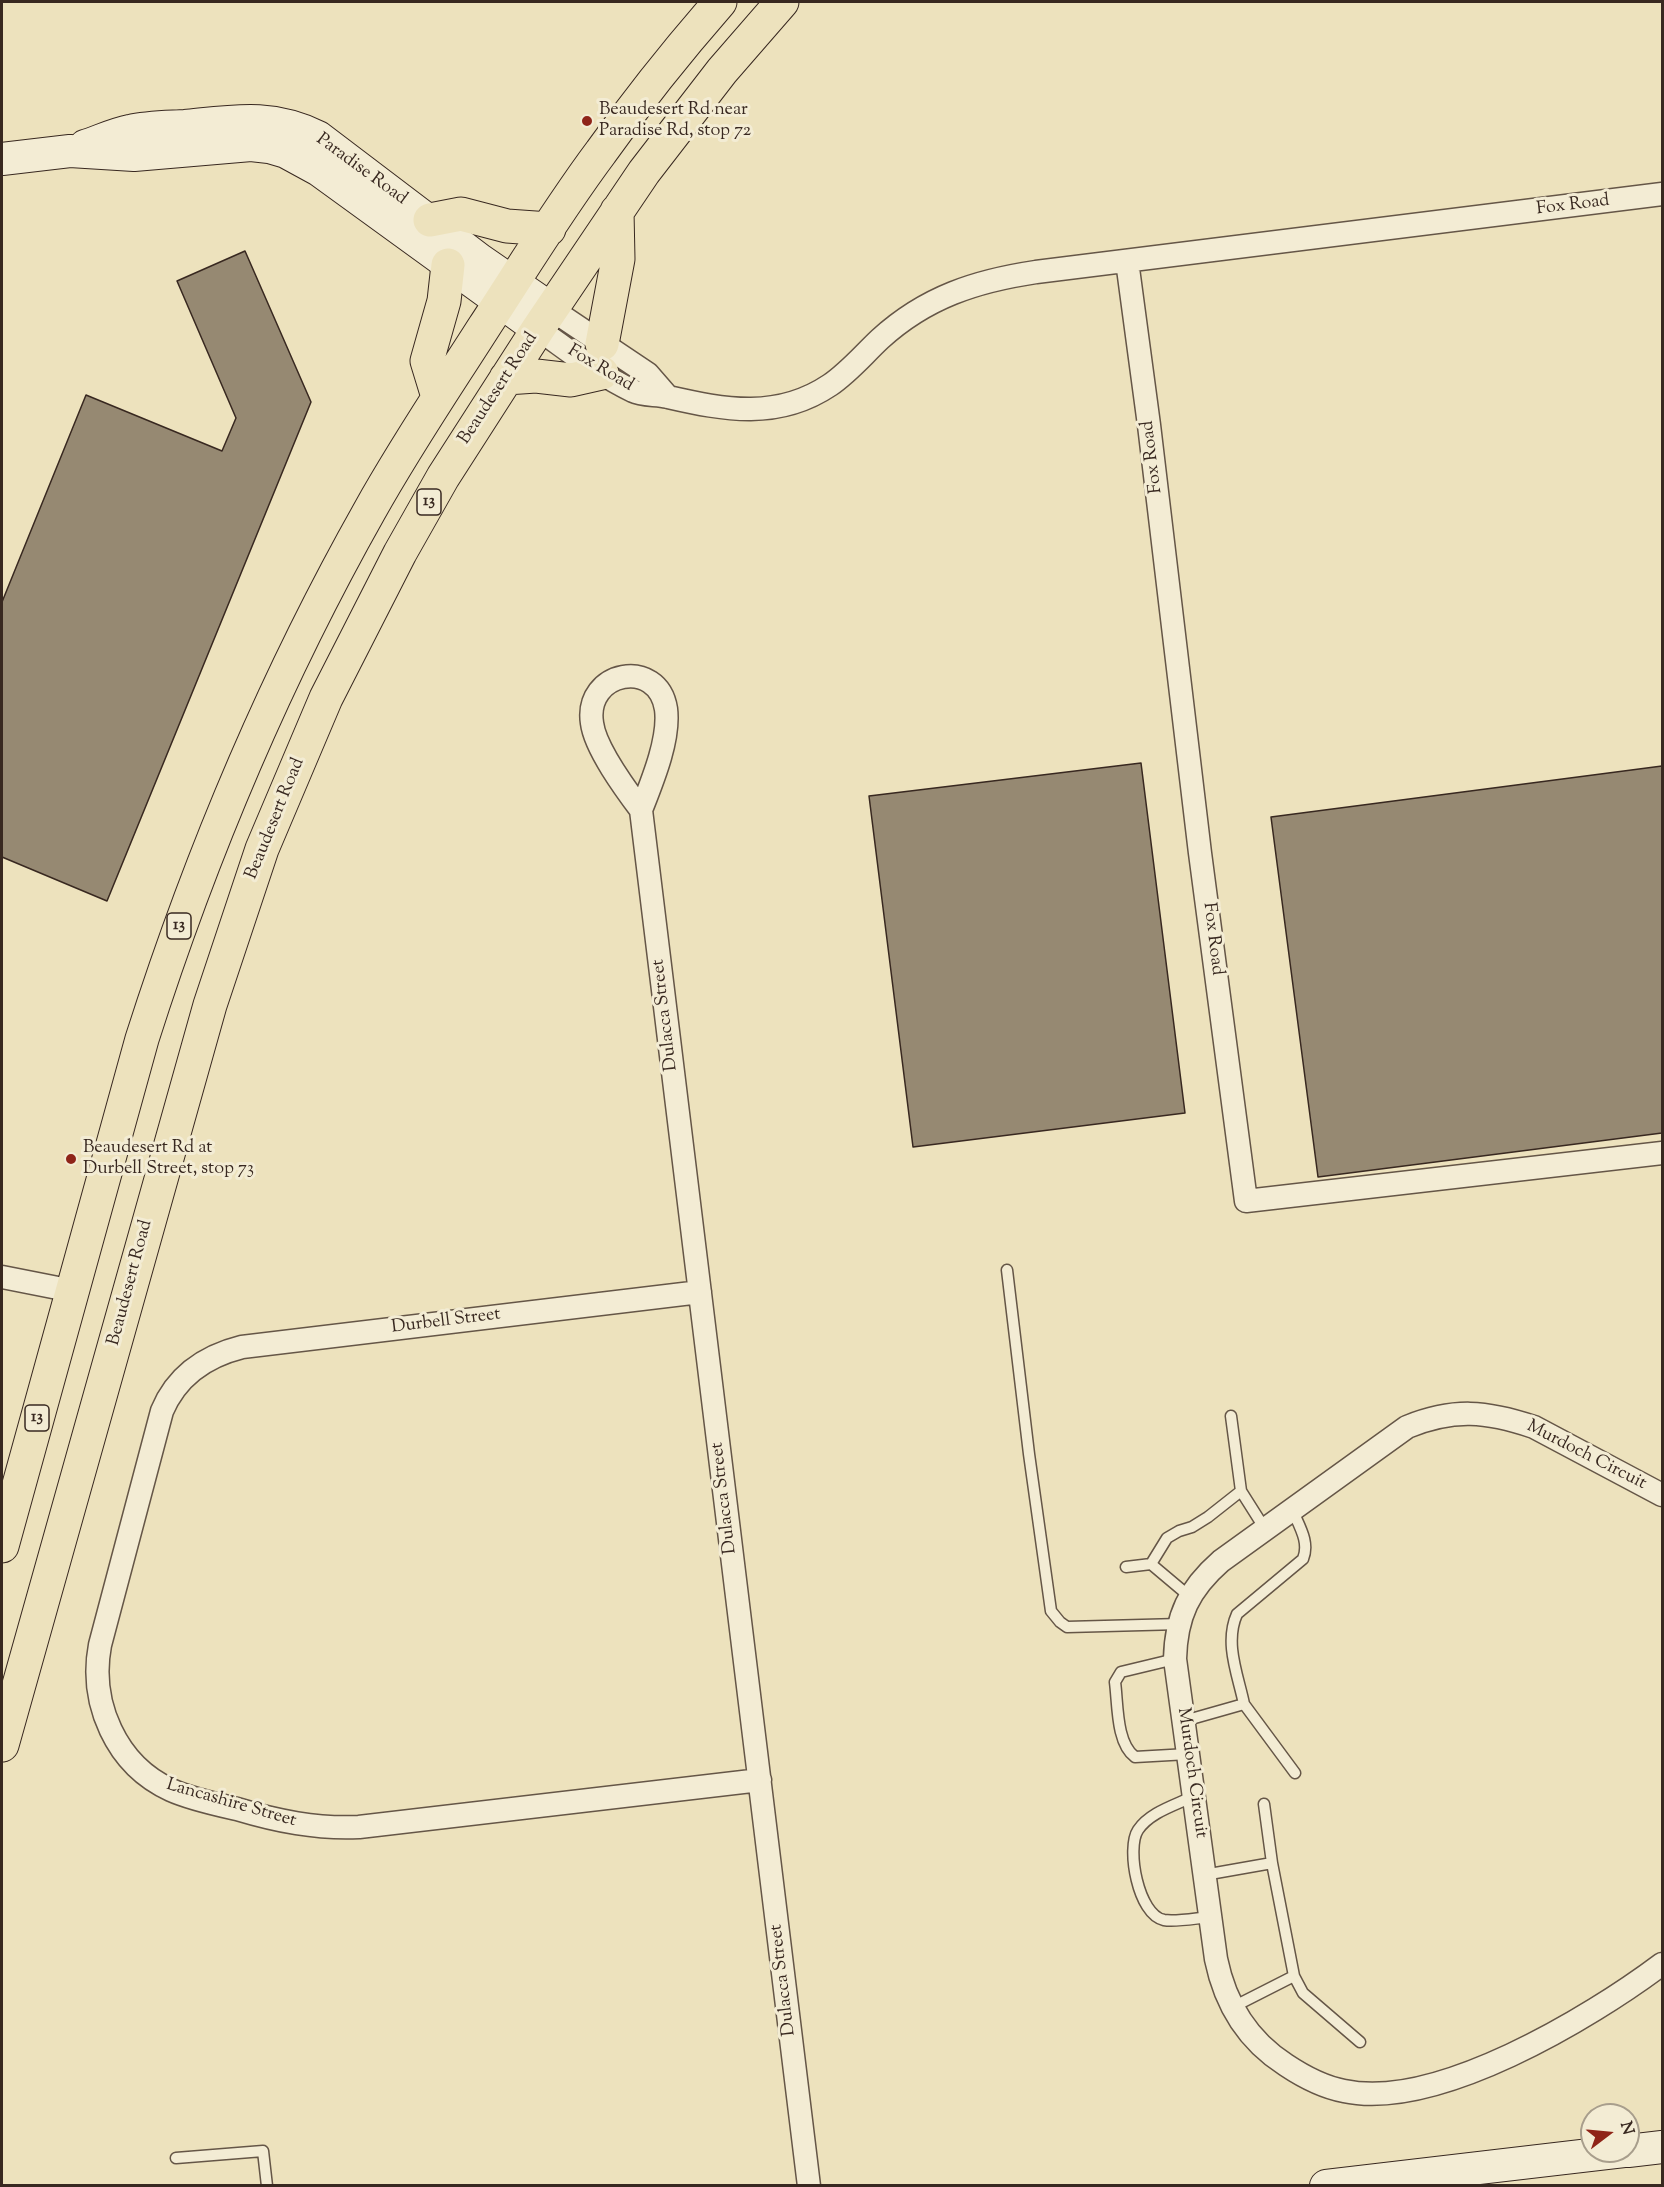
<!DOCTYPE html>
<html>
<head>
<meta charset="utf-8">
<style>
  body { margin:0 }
  #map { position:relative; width:1664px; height:2187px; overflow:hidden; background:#ede2bd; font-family:"Sorts Mill Goudy",serif }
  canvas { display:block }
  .frame { position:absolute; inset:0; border:3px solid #382820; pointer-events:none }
  .north { position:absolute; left:1580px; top:2103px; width:60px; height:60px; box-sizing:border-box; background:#f3ecd4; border:2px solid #a89e8c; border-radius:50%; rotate:74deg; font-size:16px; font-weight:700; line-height:24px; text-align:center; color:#382820 }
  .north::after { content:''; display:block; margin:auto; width:21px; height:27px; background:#8f2418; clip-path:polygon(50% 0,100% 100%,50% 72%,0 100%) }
</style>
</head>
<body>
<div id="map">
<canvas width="1664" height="2187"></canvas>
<div class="frame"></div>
<div class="north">N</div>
</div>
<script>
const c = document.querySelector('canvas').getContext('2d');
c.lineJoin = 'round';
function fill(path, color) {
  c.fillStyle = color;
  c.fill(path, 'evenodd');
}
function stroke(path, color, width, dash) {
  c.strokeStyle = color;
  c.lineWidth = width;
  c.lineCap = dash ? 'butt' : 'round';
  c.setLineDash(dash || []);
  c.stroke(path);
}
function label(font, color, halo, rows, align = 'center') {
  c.font = font + ' "Sorts Mill Goudy",serif';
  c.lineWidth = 6;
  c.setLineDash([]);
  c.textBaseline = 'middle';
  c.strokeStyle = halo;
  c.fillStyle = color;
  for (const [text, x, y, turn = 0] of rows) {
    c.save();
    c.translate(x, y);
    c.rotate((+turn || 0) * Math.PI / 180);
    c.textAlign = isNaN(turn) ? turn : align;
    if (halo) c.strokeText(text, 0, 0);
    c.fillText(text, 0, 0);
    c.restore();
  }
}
const building = new Path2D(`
  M245,251L311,402L107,901L2,857V602L86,395L222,451L236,418L177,281Z
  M1141,763L1185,1113L913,1147L869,796Z
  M1662,766V1133L1318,1177L1271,817Z`);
fill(building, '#968972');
stroke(building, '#382820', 1.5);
const lane = new Path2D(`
  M1007,1270L1029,1454L1051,1611L1060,1622L1067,1627L1180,1624
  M1231,1416L1241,1491L1265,1529
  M1151,1564L1189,1596
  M1126,1567L1151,1564L1167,1538L1179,1531L1192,1527L1208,1517L1241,1491
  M1175,1659L1121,1672L1115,1682C1118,1704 1116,1743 1135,1757L1188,1754
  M1244,1704L1295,1773
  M1184,1721L1244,1704C1238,1675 1224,1643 1237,1614L1303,1559C1310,1542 1299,1526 1292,1509
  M1194,1796C1176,1805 1150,1812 1138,1830C1126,1848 1138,1915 1164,1920C1176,1922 1197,1918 1210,1917
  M1264,1804L1272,1863L1294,1976L1303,1993L1360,2042
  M1204,1875L1272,1863
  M1231,2008L1294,1976
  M176,2158L263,2151L267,2186`);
const street = new Path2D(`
  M1127,261L1149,425L1200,853L1246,1201L1662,1153
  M551,309L648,374L668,397
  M538,329C568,350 599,375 633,391C643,396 657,394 668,397C725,410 778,420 830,385C849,372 863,355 880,339C926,297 976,281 1036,272L1662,194
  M641,810C626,790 595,748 592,723C584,671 658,657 666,709C670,739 652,782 641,810L809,2186
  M2,1277L73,1291
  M700,1292L242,1347C206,1356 177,1375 162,1411L100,1645C89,1703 116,1765 171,1790C191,1799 215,1804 237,1809C277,1821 316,1829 359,1827L760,1780
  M1662,1495L1534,1427C1486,1411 1454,1408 1407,1427L1221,1561C1189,1589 1176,1616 1175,1659L1216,1959C1225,2003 1247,2040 1286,2065C1304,2077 1323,2087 1344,2091C1436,2111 1590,2018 1662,1964`);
const secondary = new Path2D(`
  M85,146C100,141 115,134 130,131C147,127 167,127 185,126C235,121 271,114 318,137L480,260L551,309
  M2,159L70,151L134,155L251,145L269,147L286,152L319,170L538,329
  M1628,2151L1662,2147
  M1326,2186L1624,2151`);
const highway = new Path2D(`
  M430,220L461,214L507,226L549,229
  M602,344L618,259L617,211
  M506,378L536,376L571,380L602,373
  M438,397L427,361L444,301L448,265
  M2,1546L142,1039C201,854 274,680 370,510C405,447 445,388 484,327C522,269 559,208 601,152C638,100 678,50 720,2
  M2,1745L210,1005L262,849L326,698L400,553L443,477L538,329L644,172L722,71L782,2`);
stroke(lane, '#655647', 13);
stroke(street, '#655647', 25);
stroke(secondary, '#382820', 34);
stroke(highway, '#382820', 35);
stroke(lane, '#f3ecd4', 10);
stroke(street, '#f3ecd4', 22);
stroke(secondary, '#f3ecd4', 32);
stroke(highway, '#ede2bd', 33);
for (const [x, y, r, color] of [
  [587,121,6,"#8f2418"],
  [71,1159,6,"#8f2418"]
]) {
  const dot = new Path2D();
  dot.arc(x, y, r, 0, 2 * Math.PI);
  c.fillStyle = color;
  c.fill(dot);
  stroke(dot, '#f3ecd4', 2);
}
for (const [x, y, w] of [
  [429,502,24],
  [179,926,24],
  [37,1418,24]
]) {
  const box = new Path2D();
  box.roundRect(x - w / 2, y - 13, w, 26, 4.5);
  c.fillStyle = '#f3ecd4';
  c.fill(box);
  stroke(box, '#382820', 1.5);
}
label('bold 16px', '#382820', null, [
  ["13",429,502],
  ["13",179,926],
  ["13",37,1418]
]);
label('18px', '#382820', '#f3ecd4', [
  ["Beaudesert Rd near",599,111],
  ["Paradise Rd, stop 72",599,132],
  ["Beaudesert Rd at",83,1149],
  ["Durbell Street, stop 73",83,1170]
], 'left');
label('18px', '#382820', '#f3ecd4', [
  ["Paradise Road",361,170,36],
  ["Fox Road",1573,206,-7],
  ["Fox Road",600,369,31],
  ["Beaudesert Road",499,389,-57],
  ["Fox Road",1153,457,-97],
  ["Beaudesert Road",276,819,-68],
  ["Fox Road",1212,939,83],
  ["Dulacca Street",666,1015,-97],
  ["Beaudesert Road",131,1283,-75],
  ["Durbell Street",446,1322,-7],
  ["Murdoch Circuit",1586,1456,27],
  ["Dulacca Street",725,1498,-97],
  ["Murdoch Circuit",1191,1773,82],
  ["Lancashire Street",231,1804,16],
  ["Dulacca Street",784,1980,-97]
]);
</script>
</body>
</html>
